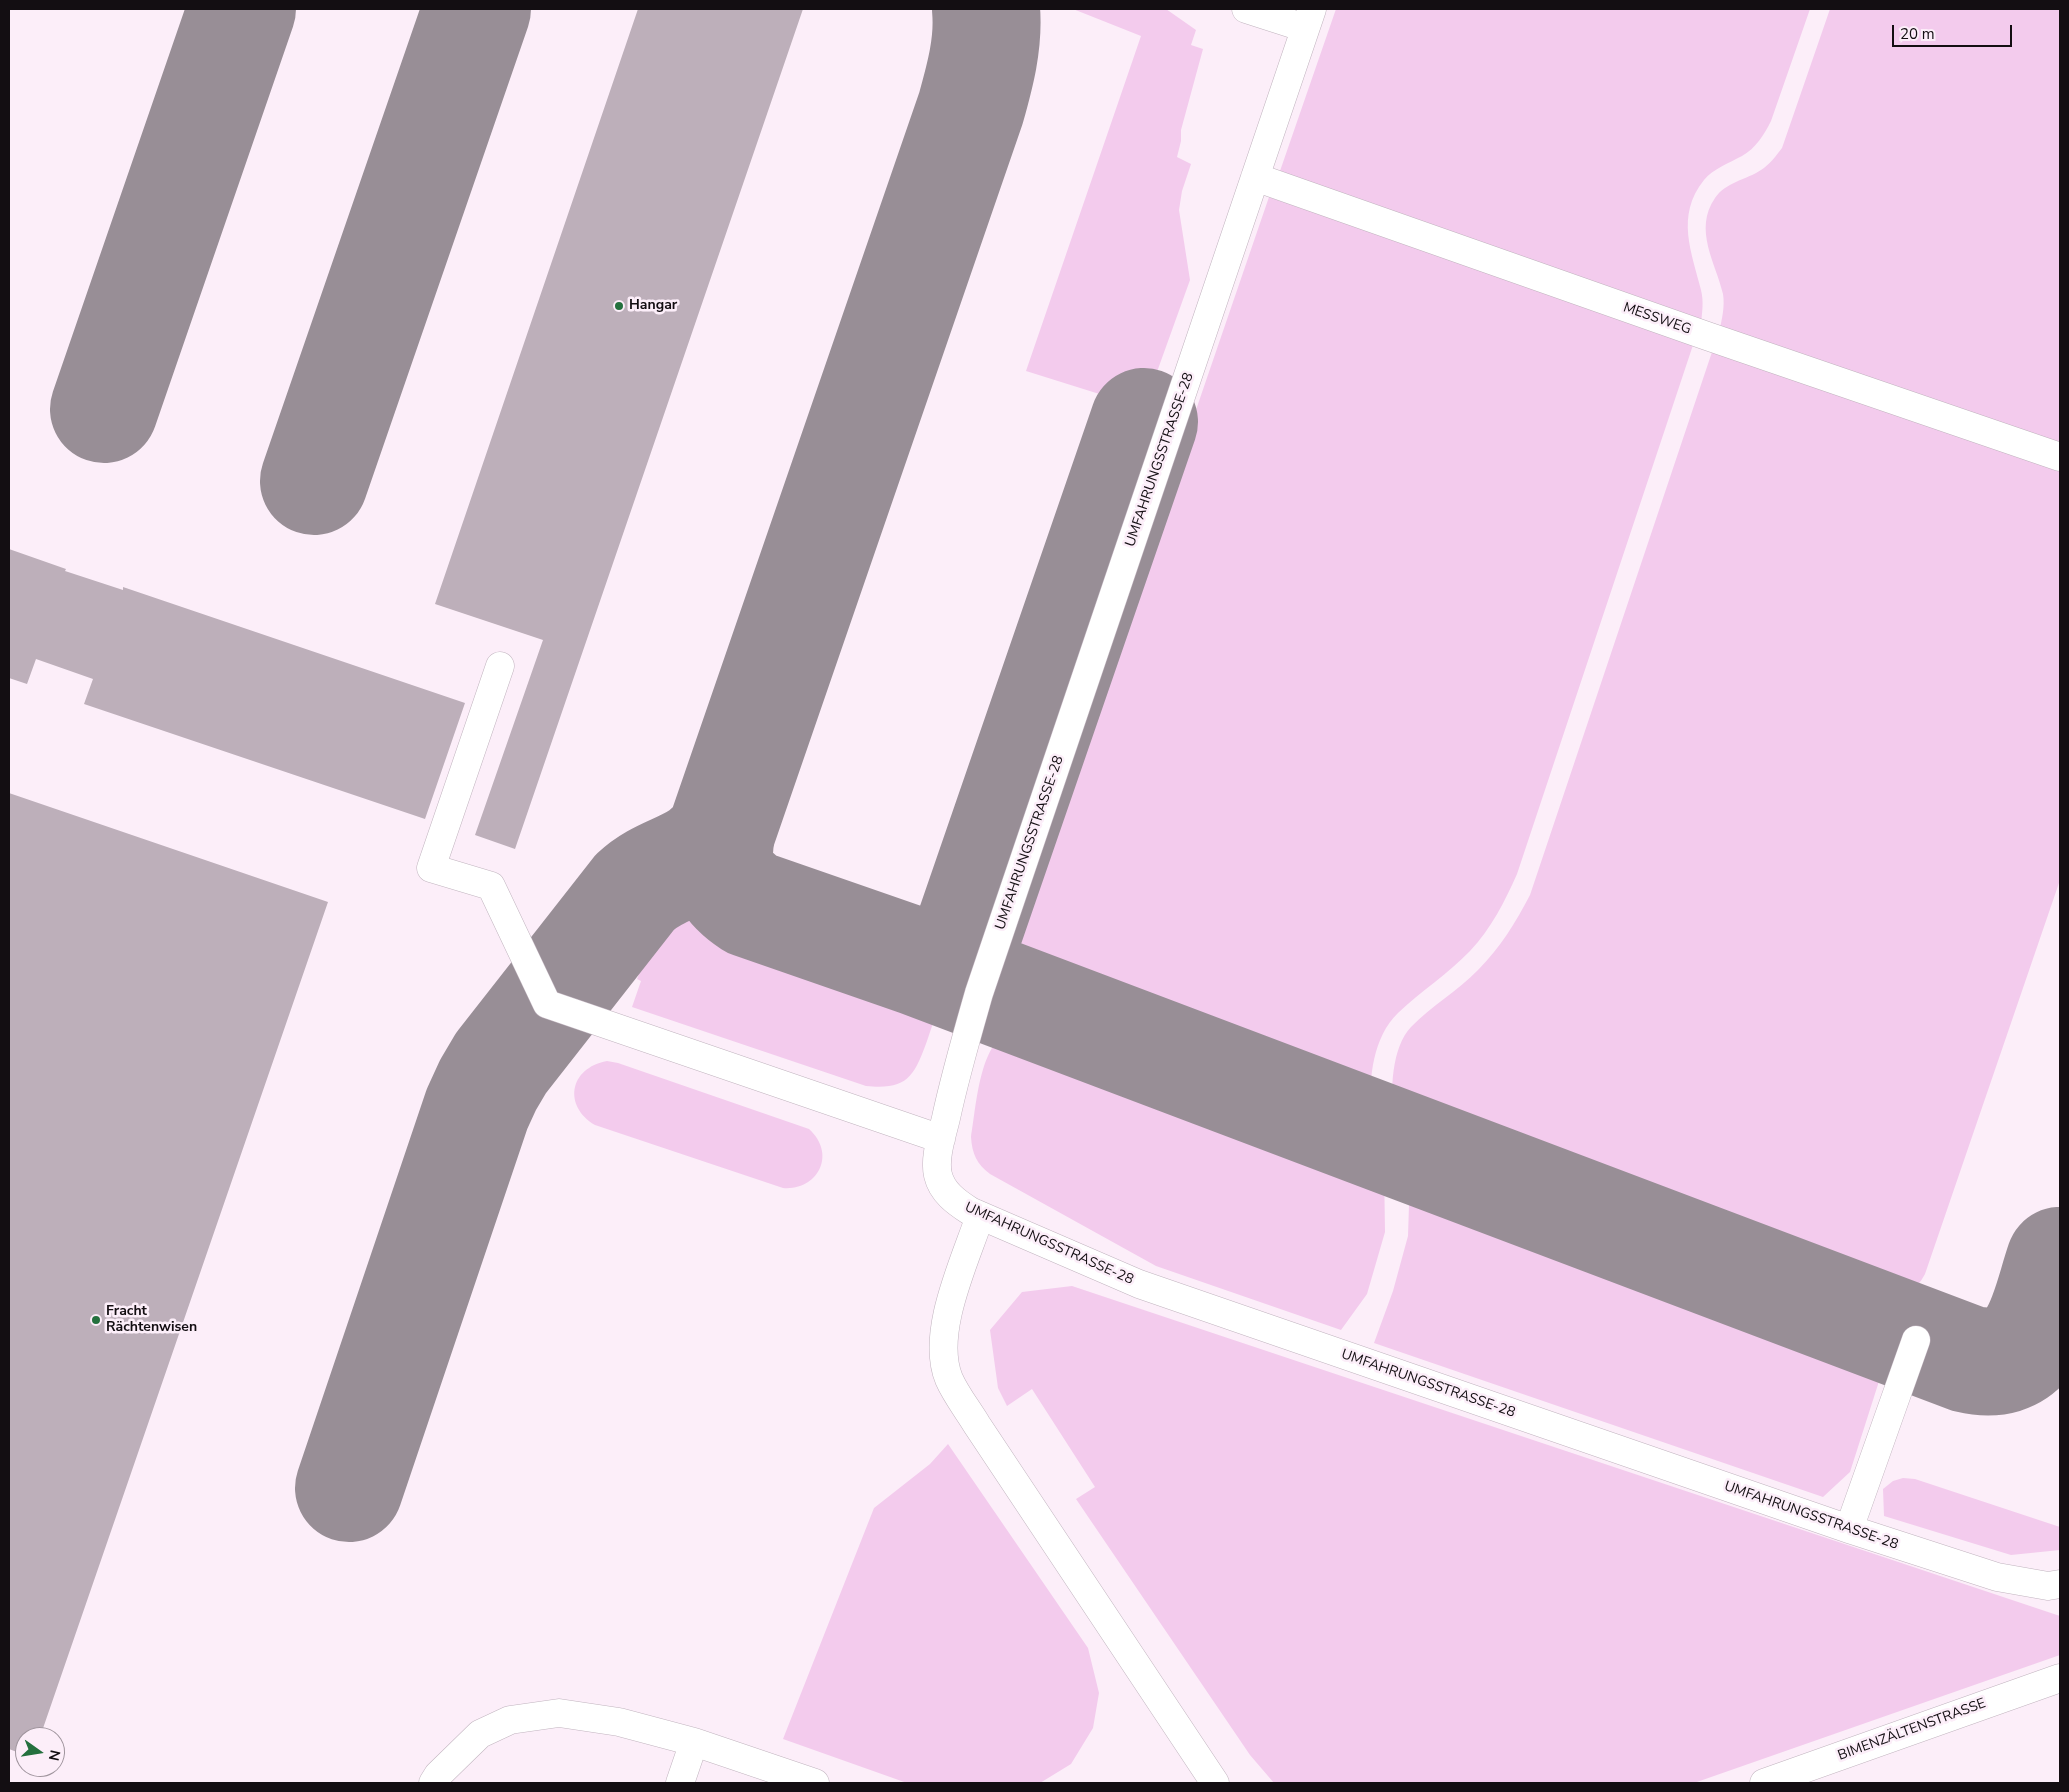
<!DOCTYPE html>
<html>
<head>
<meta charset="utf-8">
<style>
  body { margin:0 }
  #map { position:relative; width:2069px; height:1792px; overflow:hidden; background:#fceef9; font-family:"Nunito Sans",sans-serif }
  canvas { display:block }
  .frame { position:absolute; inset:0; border:10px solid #130e12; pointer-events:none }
  .north { position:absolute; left:15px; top:1727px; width:50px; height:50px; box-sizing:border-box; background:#fceef9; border:1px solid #9f949d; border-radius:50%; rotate:103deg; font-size:14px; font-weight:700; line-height:20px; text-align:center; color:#130e12 }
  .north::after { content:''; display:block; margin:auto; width:18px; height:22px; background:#24703e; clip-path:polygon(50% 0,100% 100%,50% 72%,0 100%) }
  .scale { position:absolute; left:1892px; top:25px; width:120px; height:22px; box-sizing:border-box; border:2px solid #130e12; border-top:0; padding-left:6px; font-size:15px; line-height:18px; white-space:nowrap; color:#130e12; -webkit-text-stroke:4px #fceef9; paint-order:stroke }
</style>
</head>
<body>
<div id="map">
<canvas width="2069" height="1792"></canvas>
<div class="frame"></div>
<div class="north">N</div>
<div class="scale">20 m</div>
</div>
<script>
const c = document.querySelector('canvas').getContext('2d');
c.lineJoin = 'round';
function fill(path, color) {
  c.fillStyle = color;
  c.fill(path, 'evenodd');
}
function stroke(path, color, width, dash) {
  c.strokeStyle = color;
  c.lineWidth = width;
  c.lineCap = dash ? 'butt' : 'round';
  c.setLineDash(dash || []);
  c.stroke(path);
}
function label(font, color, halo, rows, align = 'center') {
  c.font = font + ' "Nunito Sans",sans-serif';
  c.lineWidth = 5;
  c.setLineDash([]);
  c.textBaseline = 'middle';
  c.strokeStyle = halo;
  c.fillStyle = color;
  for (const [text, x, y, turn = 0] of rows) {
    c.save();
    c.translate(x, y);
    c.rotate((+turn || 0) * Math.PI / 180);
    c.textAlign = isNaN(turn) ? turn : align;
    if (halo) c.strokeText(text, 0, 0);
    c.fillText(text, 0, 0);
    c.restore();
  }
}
fill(new Path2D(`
  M1073,9H1166L1196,30L1191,45L1203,49L1181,130V141L1177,157L1191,164L1182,191L1179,210L1190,280L1144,408L1026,371L1141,36Z
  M1336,9H1810L1771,121C1764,135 1756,148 1742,156C1729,163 1713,169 1704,180C1675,216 1692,253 1701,290C1704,302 1702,313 1701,324L1280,171Z
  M1830,9H2060V447L1719,332C1722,319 1725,307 1723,294C1716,263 1693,230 1715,198C1726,182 1746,180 1761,170C1769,165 1776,156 1782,148Z
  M1269,197L1694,342L1517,874C1505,901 1491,929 1470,951C1448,974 1421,991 1398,1013C1373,1037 1369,1078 1371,1109L1039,983C1019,969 1016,949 1019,926Z
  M1713,349L2060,468V880L1925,1274C1913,1297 1894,1301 1870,1298L1395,1119C1389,1094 1392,1046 1411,1027C1431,1006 1458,991 1478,970C1500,948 1516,922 1530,895Z
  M669,899L943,996C937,1011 932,1026 927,1041C914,1077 907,1090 866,1086L632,1007L641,981L637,979Z
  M1033,1030L1384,1165L1385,1232L1367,1294L1341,1330L1156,1266L990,1174C977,1164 972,1154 971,1137C976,1109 979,1048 1006,1034C1014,1030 1024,1031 1033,1030Z
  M607,1061L618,1063L809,1129C837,1154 818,1191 783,1188L595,1125C563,1106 569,1068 607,1061Z
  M1410,1174L1856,1344L1881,1375L1850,1472L1823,1497L1374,1343L1393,1291L1408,1236Z
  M1072,1286L2060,1616V1655L1694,1783H1274L1250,1755L1076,1499L1095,1487L1032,1389L1007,1406L998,1388L990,1330L1022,1292Z
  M948,1444L1088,1648L1099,1693L1093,1728L1071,1764L1040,1783H907L783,1739L874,1508L930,1464Z
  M1903,1478L1915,1479L2060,1527V1550L2011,1555L1884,1516L1883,1489L1893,1481Z`), '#f3cbed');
stroke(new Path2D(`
  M104,409L242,9
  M314,481L477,9
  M722,830C714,864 722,885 751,904L918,962L1968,1359C2037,1375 2043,1311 2060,1261
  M918,962C940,966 953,959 965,941L1144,422
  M349,1488L477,1109L488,1085L501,1063L635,892C662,866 700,867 721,833L971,108C980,76 989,43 986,9`), '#988e96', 108);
fill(new Path2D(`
  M638,9H803L515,849L475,835L543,640L435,604Z
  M9,549L66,569L65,571L123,590V587L465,703L425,819L84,704L93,679L36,659L27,684L9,678Z
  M9,793L328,902L40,1737H25V1755L9,1749Z`), '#bdafba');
const minor = new Path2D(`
  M1246,9L1305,28
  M1312,9L979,993C967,1035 955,1076 946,1118C942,1135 934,1158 938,1175C942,1192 956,1202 970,1211L1139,1284L1849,1529L1997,1577L2048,1586L2060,1584
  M1255,177L1707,336L2060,457
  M500,666L431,868L491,886L547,1004L941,1139
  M980,1216C965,1261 930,1333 949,1379C956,1395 968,1410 977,1425L1215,1783
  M1849,1529L1916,1340
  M433,1783L438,1775L480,1734L510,1720L559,1713L619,1722L694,1742L815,1783
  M680,1783L694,1742
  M1764,1783L2060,1678`);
stroke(minor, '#c1b4bf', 29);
stroke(minor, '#fff', 28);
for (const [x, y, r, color] of [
  [619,306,5,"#24703e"],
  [96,1320,5,"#24703e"]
]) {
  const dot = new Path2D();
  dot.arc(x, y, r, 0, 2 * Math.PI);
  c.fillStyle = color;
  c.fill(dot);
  stroke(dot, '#fceef9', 2);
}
label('bold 14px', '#130e12', '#fceef9', [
  ["Hangar",629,306],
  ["Fracht",106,1312],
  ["Rächtenwisen",106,1328]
], 'left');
label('14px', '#130e12', '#fceef9', [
  ["MESSWEG",1657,319,19],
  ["UMFAHRUNGSSTRASSE-28",1160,460,-71],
  ["UMFAHRUNGSSTRASSE-28",1030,843,-71],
  ["UMFAHRUNGSSTRASSE-28",1049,1244,24],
  ["UMFAHRUNGSSTRASSE-28",1428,1384,19],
  ["UMFAHRUNGSSTRASSE-28",1811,1516,19],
  ["BIMENZÄLTENSTRASSE",1912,1730,-20]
]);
</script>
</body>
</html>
